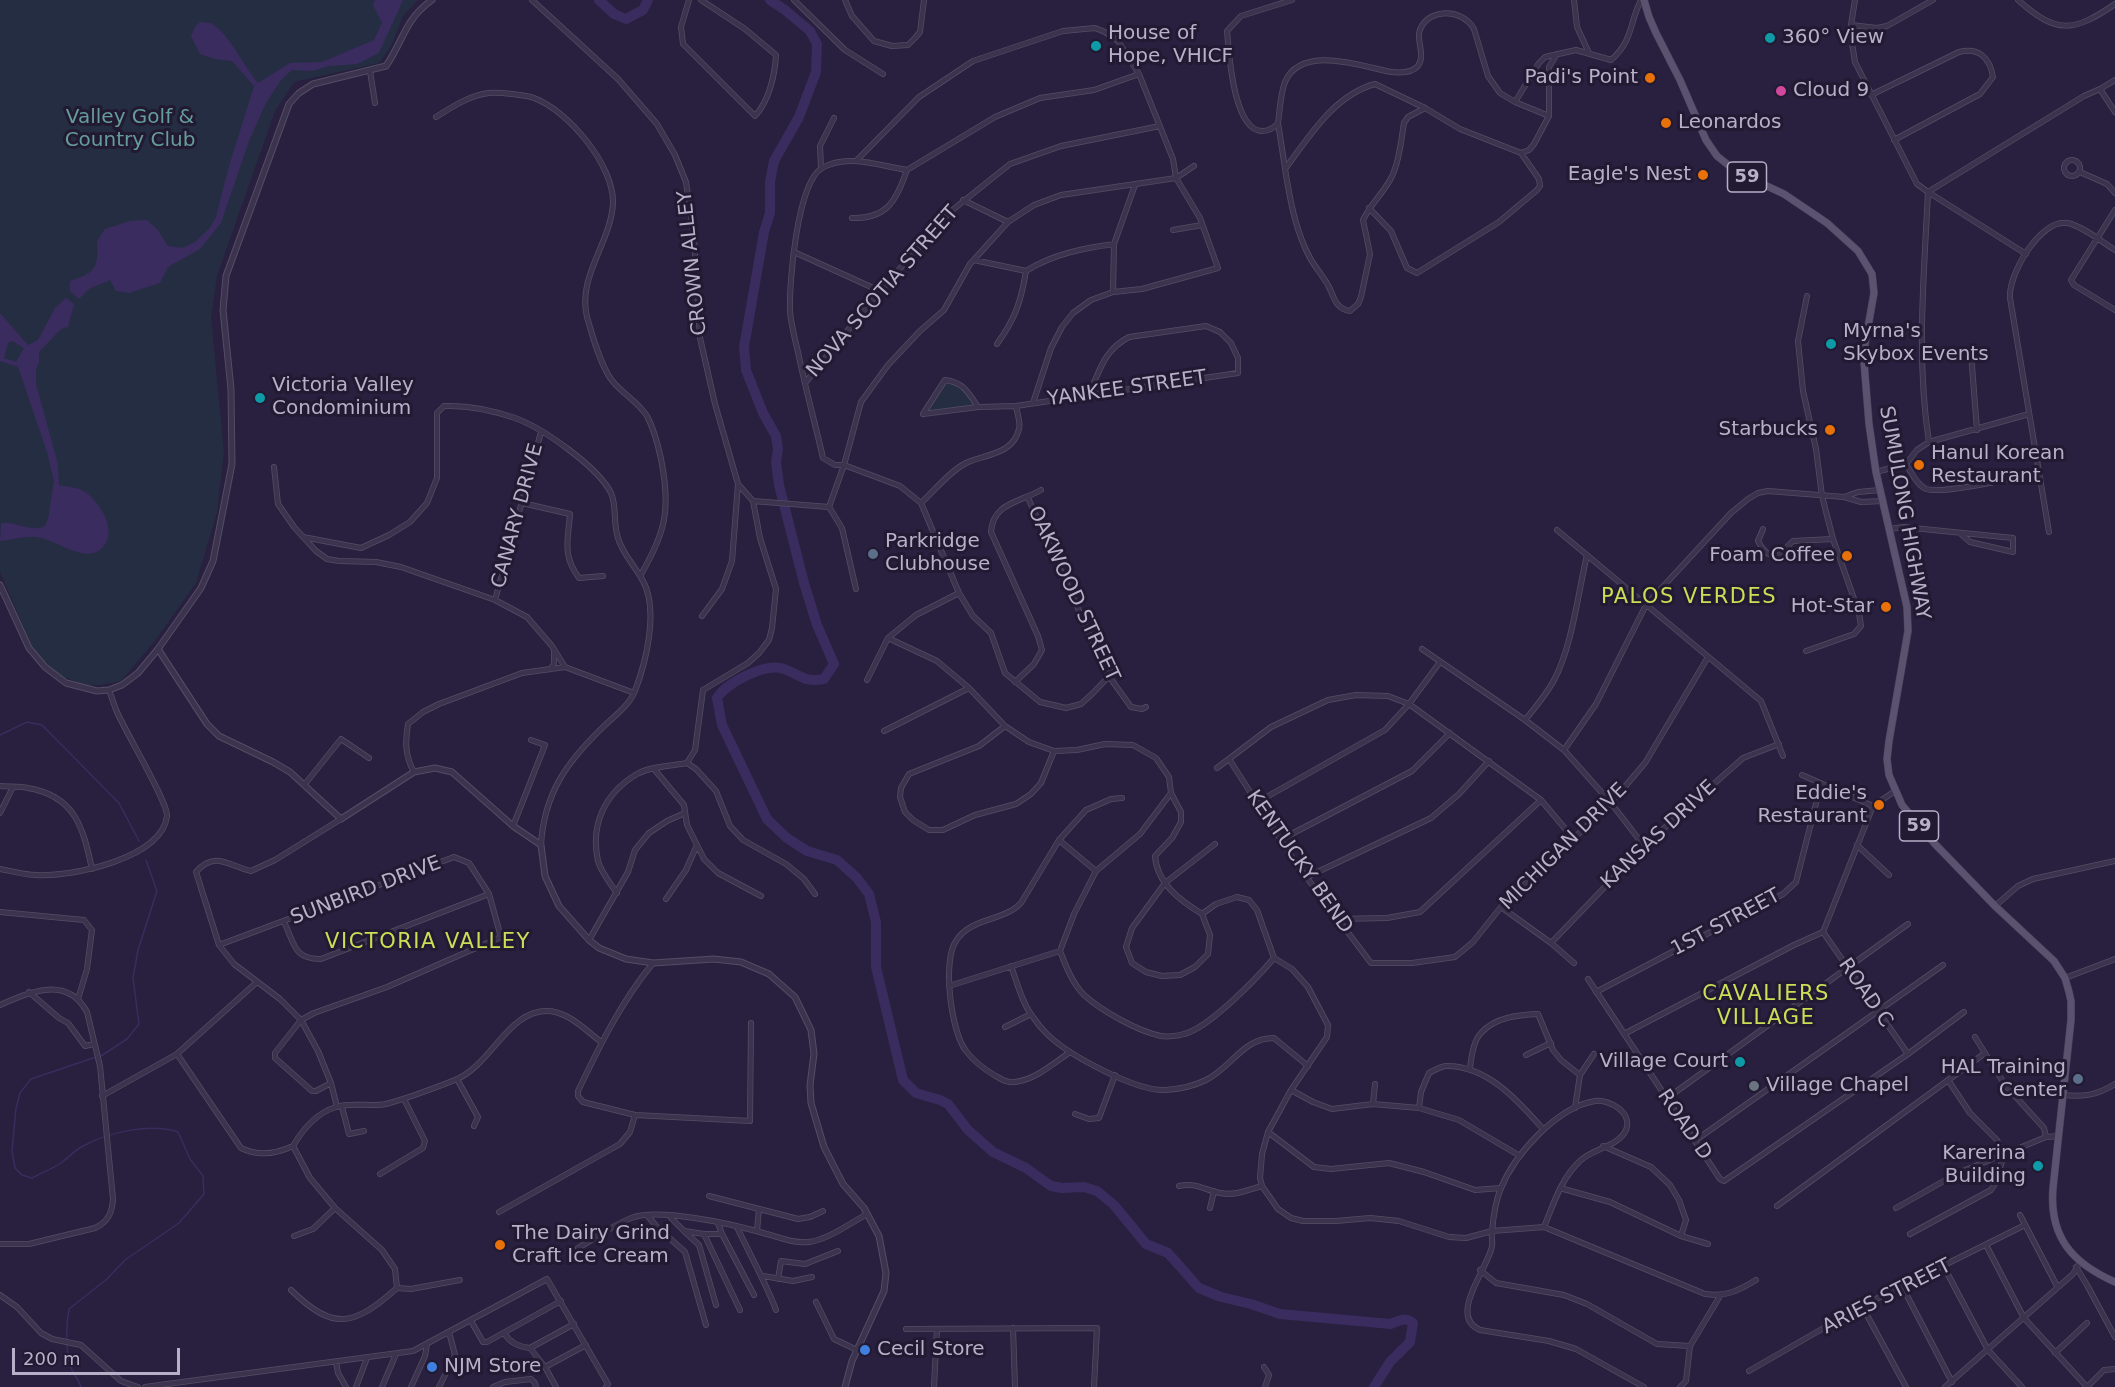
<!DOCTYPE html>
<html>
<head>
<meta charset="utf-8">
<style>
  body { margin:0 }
  #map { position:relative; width:2115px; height:1387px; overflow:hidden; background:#28203e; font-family:"DejaVu Sans",sans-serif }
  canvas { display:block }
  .scale { position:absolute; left:12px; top:1348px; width:168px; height:27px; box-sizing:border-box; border:3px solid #b8b0c9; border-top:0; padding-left:8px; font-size:18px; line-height:21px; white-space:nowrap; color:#b8b0c9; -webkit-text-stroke:4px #211a32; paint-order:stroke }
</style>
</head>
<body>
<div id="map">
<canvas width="2115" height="1387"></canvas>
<div class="scale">200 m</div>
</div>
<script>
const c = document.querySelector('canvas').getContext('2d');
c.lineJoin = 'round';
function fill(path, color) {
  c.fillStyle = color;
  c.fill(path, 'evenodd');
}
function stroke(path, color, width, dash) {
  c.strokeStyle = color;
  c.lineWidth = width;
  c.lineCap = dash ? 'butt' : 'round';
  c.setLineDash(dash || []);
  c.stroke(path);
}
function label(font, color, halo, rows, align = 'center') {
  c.font = font + ' "DejaVu Sans",sans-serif';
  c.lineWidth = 6;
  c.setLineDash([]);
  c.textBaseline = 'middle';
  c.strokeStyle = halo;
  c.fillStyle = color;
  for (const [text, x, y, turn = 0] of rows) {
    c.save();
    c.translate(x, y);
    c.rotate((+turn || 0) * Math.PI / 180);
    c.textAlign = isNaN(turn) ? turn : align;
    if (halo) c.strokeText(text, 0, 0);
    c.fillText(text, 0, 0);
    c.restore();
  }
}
fill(new Path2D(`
  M0,0H418L403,16L391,46L379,63L294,82L275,111L217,276L211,318L224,451L217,513L196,583L155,641L121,681L101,685H85L56,674L32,647L0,572Z
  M945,380L956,381L978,407L924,413Z`), '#252d43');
fill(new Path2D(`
  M375,0H403L379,53L357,64L329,66L312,71L292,70L281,80L266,103L249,141L221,223L200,249L168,267L160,283L129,293L116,291L110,280L89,289L79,299L70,291V281C95,273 99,268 97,241L105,229L130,221L147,220L157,229L168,246L182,248L195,242L210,228L216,217L229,166L254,86L232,61L215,59L200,54L191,36L195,27L200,22C201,22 209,23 210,23C227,30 245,68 258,83L290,63L322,62L374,40L382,23L373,5Z
  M66,298L74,304L68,327L61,329L39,352V362L36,370V384L58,464L59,485C68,487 77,487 85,492C100,502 119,532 102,548C85,565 56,539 37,537C24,536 13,540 0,541L1,523C15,521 32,533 45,526L48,519L54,481L47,452L18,367L0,361V313L28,345L38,340L55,308ZM12,341L24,348L16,362L4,358L8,343Z`), '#3a2c5e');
stroke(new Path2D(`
  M0,735L27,722L42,725L119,803L139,841
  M101,1056L127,1039L139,1024L133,978L138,950L157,891L146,860
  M81,1387C79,1379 75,1377 72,1370C65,1355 66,1325 69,1309L107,1279L125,1260L179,1223L204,1194L203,1176L190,1159L178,1132C151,1123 108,1132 83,1146C75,1150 68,1158 61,1163C52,1169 41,1173 32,1178L22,1175L15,1168L12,1151L16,1108L20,1093L31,1079L96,1057`), '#3a2c5e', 1.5);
stroke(new Path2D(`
  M599,0L614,14L626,19L643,10L648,0
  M770,0L785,10L810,31L817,44L816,72L799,117L774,161L770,182V213L764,232L744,347L746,370L763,413L776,436L778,449L776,462L779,485L804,583L817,625L834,664L824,679C804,683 801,675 784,669C766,662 726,683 717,698L722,725L767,819L787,838L807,851L837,860L857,878L869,894L876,922V967L903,1080L916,1093L940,1100L948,1104L968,1130L993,1152L1026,1168L1051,1186L1062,1188L1084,1187L1097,1191L1114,1205L1146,1244L1168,1253L1199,1288L1221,1297L1251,1304L1280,1314L1391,1324C1400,1320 1405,1317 1413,1323L1410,1342L1390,1362L1374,1387`), '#3a2c5e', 10);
const minor = new Path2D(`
  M532,0L618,79L657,124L675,155L686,182L694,238L700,338L715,404L738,484L753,501L829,507
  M689,0L681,27L683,44L755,116C769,101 775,75 776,55L745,29L701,0
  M794,0L845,50L883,74
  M845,0L852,16L874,41L892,46L908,45L915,38L920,32L924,0
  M1292,0L1241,16L1227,31C1229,52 1233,130 1262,131C1269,131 1274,128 1278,123C1280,110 1280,95 1285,82C1301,44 1361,66 1391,72C1400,73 1412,73 1418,66C1425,56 1418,44 1419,34C1423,9 1461,6 1474,29L1488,76L1500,93L1515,102L1539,63L1545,57L1576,50L1611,60C1633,41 1629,24 1641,0
  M1574,0L1577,27L1589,53
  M1855,0L1850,31L1855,62L1917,184L1928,192C1924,275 1916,359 1929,442
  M2018,0C2057,35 2074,32 2115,4
  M1851,25L1877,28L1887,26L1933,0
  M370,71L375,103
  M2100,89L2115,112
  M1871,95L1959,52C1979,47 1990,58 1993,77L1980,94L1894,140
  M1515,102L1549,116
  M1425,108L1408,117L1404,123C1401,141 1399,164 1390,180C1382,194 1371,204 1363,220L1370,254L1361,297L1358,304L1350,311C1335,309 1334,296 1328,285C1322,275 1315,267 1310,258C1295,230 1290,199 1285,169C1309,137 1334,95 1375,84L1425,108L1460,129L1521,153L1529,150L1534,144L1549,116V67L1557,54
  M436,117C452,107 470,95 489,93C499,92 526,95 534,98C569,111 614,166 613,203C611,243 577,276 587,317C592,335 602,371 615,384C625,395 639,403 647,416C654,429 658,445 661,459C671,509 666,532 640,576
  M1278,123L1285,168
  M2064 168a8 8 0 1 1 16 0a8 8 0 1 1-16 0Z
  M856,161L919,97L973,61L1063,31L1095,28L1105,32L1118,41L1139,74L1173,159L1176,178L1200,218L1218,268L1142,289L1113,292L1091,300L1073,313L1062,327L1051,348L1033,403
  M821,168L820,146L834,118
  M2080,172L2107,184L2115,193
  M963,200L1008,222
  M1369,208L1391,231L1407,268L1417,273L1499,222L1537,190L1540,186L1539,179L1521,153
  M2115,210L2071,280L2074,285L2115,310
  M852,218C888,219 896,200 907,170
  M1173,230L1202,225
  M794,252L880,291
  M2026,254L1928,192L2084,96L2100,89L2115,80
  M974,260L1026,271C1053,254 1084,248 1114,244
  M1113,292L1114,244L1135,185
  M997,344C1015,319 1021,302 1026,271
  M1971,353L1977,430
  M805,383L880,291L950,212L1010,164L1061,146L1160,126
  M923,414L978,407L1016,406L1238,373V358L1231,343L1220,332L1206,326L1129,337C1104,350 1100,370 1089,394
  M923,414L945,380C963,382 969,393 978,407
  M1906,464C1911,472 1917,485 1926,489C1944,495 2018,477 2040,472
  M274,467L278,504L294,527L316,551L327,559L339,561L376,562L401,567L495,600L527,617L552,646L565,667
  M1876,472L1906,464L1917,450L1929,442L2029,414
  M1844,497L1858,492L1880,490
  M1028,498L1108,675L1131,707L1142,709L1146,707
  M522,503L570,514C568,541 562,555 579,578L603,576
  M921,503C935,490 949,472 966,463C985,454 1013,455 1019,429C1021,423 1017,413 1016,406
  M829,507L844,465L861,402L888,365L920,331L944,310L970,264L1008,222L1034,205L1061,195L1176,178L1194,166
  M829,507L842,528L856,589
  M1763,529L1758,541C1763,550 1767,556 1778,556L1793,541L1833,539
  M1890,529L1903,527L2013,538V552L1970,542L1960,533
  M1557,530L1761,701L1783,756
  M2049,532L2010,298C2008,275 2040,219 2067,223C2081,225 2102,242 2115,250
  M303,537L361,548L389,535L410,522L427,503L437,478V413L444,406C469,405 492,410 515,418C543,428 598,467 611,493C617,506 613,524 618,538C622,553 635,566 643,581C659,610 646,662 635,691C629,706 613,717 602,728C566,763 544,794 541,845
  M495,600L541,432
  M702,616L722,589L732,561L738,484
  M888,638L937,661L969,688L1005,726L1029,742L1054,751L1077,750L1105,744L1133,745L1156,758L1169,777L1171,793L1181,812V822L1172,838L1155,856C1157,884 1181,901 1202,914
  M1422,649L1525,720L1564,750L1611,803L1644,846
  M1806,651L1854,634L1861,626L1859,613L1833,539L1822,496L1816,449L1803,391L1798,341L1807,296
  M1117,668L1092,694L1081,704L1066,708L1040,702L1005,673L991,633L973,616L959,593L921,503L900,486L844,465H835L823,458C815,423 805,387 798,352C795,339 791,325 790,311C789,283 797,183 822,168C848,153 880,166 907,170L995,117L1040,98L1094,90L1139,74
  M551,669L554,663V651
  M867,680L888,638L916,615L959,593
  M1015,682L1034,664L1042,650L1038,636L991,532C993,503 1018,503 1041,490
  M1525,720C1535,708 1545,696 1553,682C1572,648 1578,593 1587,555
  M1005,726L979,746L909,774L901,788L900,797L905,812L913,820L929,830H943L975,815L1016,804L1031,794L1041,783L1054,751
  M884,731L969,688
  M1564,750L1596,704L1646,605L1731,513L1748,499L1758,493L1768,491L1844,497L1861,502L1883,501
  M1229,759L1295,862L1371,963H1412L1455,957L1473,942L1501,907L1611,803L1645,763L1708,657
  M687,763L695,750L703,690L748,663L759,653L769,640L772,628L776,589L760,538L753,501
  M687,763L696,769L716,791L730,826L743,840L786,864L804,879L815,894
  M1217,768L1271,727L1328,700L1356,695L1388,696L1409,704L1541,800L1573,838
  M654,769L684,805L687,825L704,859L718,873L761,896
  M414,772C405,756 405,742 408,724L423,712L439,704L522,673L565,667L634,693
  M1802,775L1873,806
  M305,784L341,739L369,758
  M0,786C9,787 19,786 28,788C75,796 83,827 92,869
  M1171,793L1140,834L1096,871L1074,914L1060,951C1066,966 1072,983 1084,995C1102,1011 1137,1031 1161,1036C1167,1037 1178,1036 1184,1034C1209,1028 1257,978 1274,958
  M1256,803L1385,730L1409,704L1440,662
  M1873,806L1895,791
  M0,813L13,787
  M513,826L545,745L531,740
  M1282,839L1412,771L1450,733
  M1059,840L1096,871
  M1857,845L1889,875
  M0,869C12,871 24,875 36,875C71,877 162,859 167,816C168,802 125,731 117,712C114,705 112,698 109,690
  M1307,877L1431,818L1459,794L1489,761
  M617,893C610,883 601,872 598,861C590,824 605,793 637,774C651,766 672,766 687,763
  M666,899L686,870L697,845
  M1995,906L2018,886L2033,879L2115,861
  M1501,907L1551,943L1574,963
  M0,912L84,920L92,930L87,969L78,999
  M1202,914L1216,904L1237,897L1249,900L1257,910L1274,958L1292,969L1308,987L1328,1025L1327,1037L1291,1090L1268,1132L1262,1154L1260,1178L1262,1186L1278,1209L1291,1218L1303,1221H1336L1370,1218L1399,1221L1449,1237L1466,1238L1492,1231L1544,1227L1705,1294C1726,1297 1738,1291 1756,1280
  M1202,914L1210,935L1208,954L1195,967L1180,975L1162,976L1146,972L1132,963L1126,947L1132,928L1165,883L1215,844
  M1337,919L1387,918L1420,912L1541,800
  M284,922C295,944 293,959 321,959L489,894
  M1823,932L1908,1054
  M589,940L628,872L635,850L649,833L667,821L685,813
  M1551,943L1644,846L1743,758L1779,744
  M219,945L454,857L469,863L489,894L501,937L387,987L314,1013L301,1020L275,1053V1058L312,1091H316L331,1083
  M653,963C621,1002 600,1045 578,1091V1096L583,1102L635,1115L750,1121L751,1023
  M1011,966C1017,982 1022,1003 1033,1017C1037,1023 1042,1029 1047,1034C1068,1055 1137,1092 1166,1090C1179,1089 1194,1086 1206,1080C1232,1067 1243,1038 1274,1038L1308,1066
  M2065,978L2115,959
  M1588,979L1720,1179L1724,1181L1908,1054L1964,1012
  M949,986L1060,951
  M29,992L59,1018L68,1023L85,1046L94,1044
  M1596,992L1783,894L1796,882L1821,784
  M0,1005C30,992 67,975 87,1012L100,1066L113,1199C112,1213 108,1222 95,1228L29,1244H0
  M1005,1027L1031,1014
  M1624,1034L1794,945L1823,932L1873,806
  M1975,1037L2005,1085L2044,1128L2046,1137
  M1070,1052C1054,1063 1035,1080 1015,1082C1006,1083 1001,1079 994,1075C984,1069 973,1060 966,1051C951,1032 942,961 956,941C971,917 1003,922 1021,903L1059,840L1086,810L1111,799L1122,798
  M177,1054L241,1148C259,1157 276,1154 293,1146
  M1526,1055L1551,1043
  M1470,1069C1471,1058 1473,1041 1481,1033C1495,1017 1518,1015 1538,1014L1553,1050L1561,1060L1580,1075
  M457,1079L478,1117L474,1126
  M1291,1090L1313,1102L1332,1109L1373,1104L1419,1108L1459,1120L1520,1156
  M2064,1095C2085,1097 2097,1095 2115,1084
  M102,1096L177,1054L257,982
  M1666,1099L1908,924
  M1373,1104L1375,1084
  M337,1107L331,1083L318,1051L301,1020L280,999L234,964L219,945L196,872C215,850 229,866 251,871L275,860L341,819
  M342,1107L349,1134L364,1131
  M1419,1108L1421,1092L1429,1073C1435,1070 1441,1066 1447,1066C1488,1066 1518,1101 1543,1129
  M1575,1108L1580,1075L1594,1054
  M1075,1114L1089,1119L1099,1118L1115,1075
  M1268,1132L1314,1167L1331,1169L1389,1163L1424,1172L1475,1190L1501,1188
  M1696,1140L1943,965
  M293,1146C303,1129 316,1113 336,1107C351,1102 370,1107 386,1104C409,1098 432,1089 455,1080C489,1066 505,1019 538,1012C563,1006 583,1028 601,1042
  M293,1146L310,1178L335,1208L382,1250L395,1269L397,1288
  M1603,1146L1651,1167L1670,1185L1679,1200L1686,1220L1681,1236
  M380,1174L423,1148L425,1141L404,1099
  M1179,1186C1195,1182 1205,1190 1220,1193C1235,1196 1248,1190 1262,1186
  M1560,1188L1610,1202L1681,1236L1708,1244
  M709,1196L798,1219L810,1217L823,1211
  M1777,1206L1985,1053
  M1210,1208L1214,1191
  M1896,1208L1958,1173L2046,1137L2059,1136
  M499,1212L620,1144L630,1132L635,1115
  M647,1215L657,1227L685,1252L706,1325
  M2020,1215L2057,1286
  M671,1218L684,1231
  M718,1223L722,1234L754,1295
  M737,1227C750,1255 765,1281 776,1310
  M1544,1227C1554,1203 1561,1178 1581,1160C1593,1149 1619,1146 1626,1130C1633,1113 1610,1099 1595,1101C1557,1107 1515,1154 1501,1188C1496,1200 1493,1219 1492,1232C1491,1237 1493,1241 1492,1246C1489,1267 1447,1316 1480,1330L1549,1341L1576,1349L1644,1387
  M757,1231L759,1209
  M704,1234L684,1231L699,1245L716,1305
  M722,1234H704L740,1310
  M1910,1234L1991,1190L1996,1182L2004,1154L1997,1140L1970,1113L1948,1080
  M294,1236L313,1229L335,1208
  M1986,1245L2024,1318L2087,1387
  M578,1248C594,1239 616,1223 634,1217C662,1209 727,1223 756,1231C773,1235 792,1244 809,1242C827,1240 851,1223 867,1214
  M1944,1267L1988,1350L2022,1387
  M2076,1267L2087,1285L2115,1337
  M1480,1270L1496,1283L1564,1295L1587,1304L1657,1344L1690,1346
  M763,1276L793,1281L812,1277
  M778,1279L781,1261L805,1264L838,1251
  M397,1288L411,1289L460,1280
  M1903,1288L1952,1382
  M291,1290C334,1332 354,1326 397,1288
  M0,1295L17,1307L41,1333L52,1339L81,1345L121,1381L138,1387
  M816,1302L834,1339L857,1350
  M1862,1306L1906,1387
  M471,1321L483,1342H487L561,1301
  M1013,1328L1015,1387
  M906,1329L1097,1328L1094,1387
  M504,1333C510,1343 518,1347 530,1348L545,1367L556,1387
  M530,1348L574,1324
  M2055,1353L2087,1323
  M336,1362L338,1373L346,1387
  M545,1367L586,1345
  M1264,1367L1269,1375L1265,1387
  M1749,1371L1862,1306L2025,1225
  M145,1387L413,1351L547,1279L608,1384L606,1387
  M356,1387L367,1358
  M382,1387L396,1354
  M411,1387L425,1356L427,1344
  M439,1387L455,1355L449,1332
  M493,1387L505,1382L531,1379L535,1383L536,1387
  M934,1387L937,1329
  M1680,1387L1686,1381L1690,1346L1720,1296
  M1945,1387L2073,1274L2080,1262
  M2087,1387L2104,1370L2115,1369`);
const tertiary = new Path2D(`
  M0,585L29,648L45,667L66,683L97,691L109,690L122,685L138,673L158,649L201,588L213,561L232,464L231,389L223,310L226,276L289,104L299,93L313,84L386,66C404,40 404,20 432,0
  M158,649L207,724L219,736L273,762L290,772L341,819L414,772L435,768L452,772L513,826L541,845L545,876L559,906L589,940L599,948L626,959L653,963L714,959L741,962L769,974L795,997L811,1030L814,1054L810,1085L811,1103L824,1147L843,1184L864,1208L879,1236L886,1273L884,1291L852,1361L845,1387`);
const primary = new Path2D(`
  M1644,0L1649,17L1656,33L1680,80L1706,140L1717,156L1737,172L1784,194L1827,223L1858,251L1872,274L1874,293L1865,344L1864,362L1869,424L1876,472L1907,607L1908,631L1889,741L1887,759L1889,775L1902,805L1935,844L1995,906L2054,961L2065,978L2069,992L2071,1001V1020L2053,1188C2049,1237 2072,1263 2115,1282`);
stroke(minor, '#544d65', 6);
stroke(tertiary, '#544d65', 7);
stroke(primary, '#423b53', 8);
stroke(minor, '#3c344e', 4.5);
stroke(tertiary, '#3c344e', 5);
stroke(primary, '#5a526e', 7);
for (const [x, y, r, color] of [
  [1770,38,6,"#0f9aa8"],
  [1096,46,6,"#0f9aa8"],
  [1650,78,6,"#e8710a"],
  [1781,91,6,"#d1479c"],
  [1666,123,6,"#e8710a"],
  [1703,175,6,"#e8710a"],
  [1831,344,6,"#0f9aa8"],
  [260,398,6,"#0f9aa8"],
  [1830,430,6,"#e8710a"],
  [1919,465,6,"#e8710a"],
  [873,554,6,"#5c6f8a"],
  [1847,556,6,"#e8710a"],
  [1886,607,6,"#e8710a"],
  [1879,805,6,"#e8710a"],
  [1740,1062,6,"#0f9aa8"],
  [2078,1079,6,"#5c6f8a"],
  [1754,1086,6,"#6b7280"],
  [2038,1166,6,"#0f9aa8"],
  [500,1245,6,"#e8710a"],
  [865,1350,6,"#3f7fe0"],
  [432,1367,6,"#3f7fe0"]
]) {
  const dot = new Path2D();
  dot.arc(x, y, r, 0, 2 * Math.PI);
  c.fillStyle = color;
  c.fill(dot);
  stroke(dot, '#211a32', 2);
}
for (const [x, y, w] of [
  [1747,177,39],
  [1919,826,39]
]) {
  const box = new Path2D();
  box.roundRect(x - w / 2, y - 15, w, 30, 4.5);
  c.fillStyle = '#211a32';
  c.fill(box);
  stroke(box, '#b8b0c9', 1.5);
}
label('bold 18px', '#b8b0c9', null, [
  ["59",1747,177],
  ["59",1919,826]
]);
label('20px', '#b8b0c9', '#211a32', [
  ["House of",1108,34],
  ["Hope, VHICF",1108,57],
  ["360° View",1782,38],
  ["Padi's Point",1638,78,"right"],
  ["Cloud 9",1793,91],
  ["Leonardos",1678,123],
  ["Eagle's Nest",1691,175,"right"],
  ["Myrna's",1843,332],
  ["Skybox Events",1843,355],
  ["Victoria Valley",272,386],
  ["Condominium",272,409],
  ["Starbucks",1818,430,"right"],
  ["Hanul Korean",1931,454],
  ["Restaurant",1931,477],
  ["Parkridge",885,542],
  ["Clubhouse",885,565],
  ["Foam Coffee",1835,556,"right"],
  ["Hot-Star",1874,607,"right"],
  ["Eddie's",1867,794,"right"],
  ["Restaurant",1867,817,"right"],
  ["Village Court",1728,1062,"right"],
  ["HAL Training",2066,1068,"right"],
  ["Center",2066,1091,"right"],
  ["Village Chapel",1766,1086],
  ["Karerina",2026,1154,"right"],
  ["Building",2026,1177,"right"],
  ["The Dairy Grind",512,1234],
  ["Craft Ice Cream",512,1257],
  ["Cecil Store",877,1350],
  ["NJM Store",444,1367]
], 'left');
label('20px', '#649d99', '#211a32', [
  ["Valley Golf &",130,118],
  ["Country Club",130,141]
]);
label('20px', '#b8b0c9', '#211a32', [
  ["CROWN ALLEY",693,263,-96],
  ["NOVA SCOTIA STREET",883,292,-49],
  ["YANKEE STREET",1127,389,-8],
  ["SUMULONG HIGHWAY",1904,513,80],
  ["CANARY DRIVE",518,516,-75],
  ["OAKWOOD STREET",1073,594,65],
  ["KANSAS DRIVE",1659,835,-43],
  ["MICHIGAN DRIVE",1564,847,-45],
  ["KENTUCKY BEND",1299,862,55],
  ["SUNBIRD DRIVE",366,891,-21],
  ["1ST STREET",1726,923,-28],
  ["ROAD C",1865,993,55],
  ["ROAD D",1684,1125,56],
  ["ARIES STREET",1887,1297,-27]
]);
c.letterSpacing = '1.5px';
label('21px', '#cbde56', '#211a32', [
  ["PALOS VERDES",1689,598],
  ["VICTORIA VALLEY",428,943],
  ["CAVALIERS",1766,995],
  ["VILLAGE",1766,1019]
]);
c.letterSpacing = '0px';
</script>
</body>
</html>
